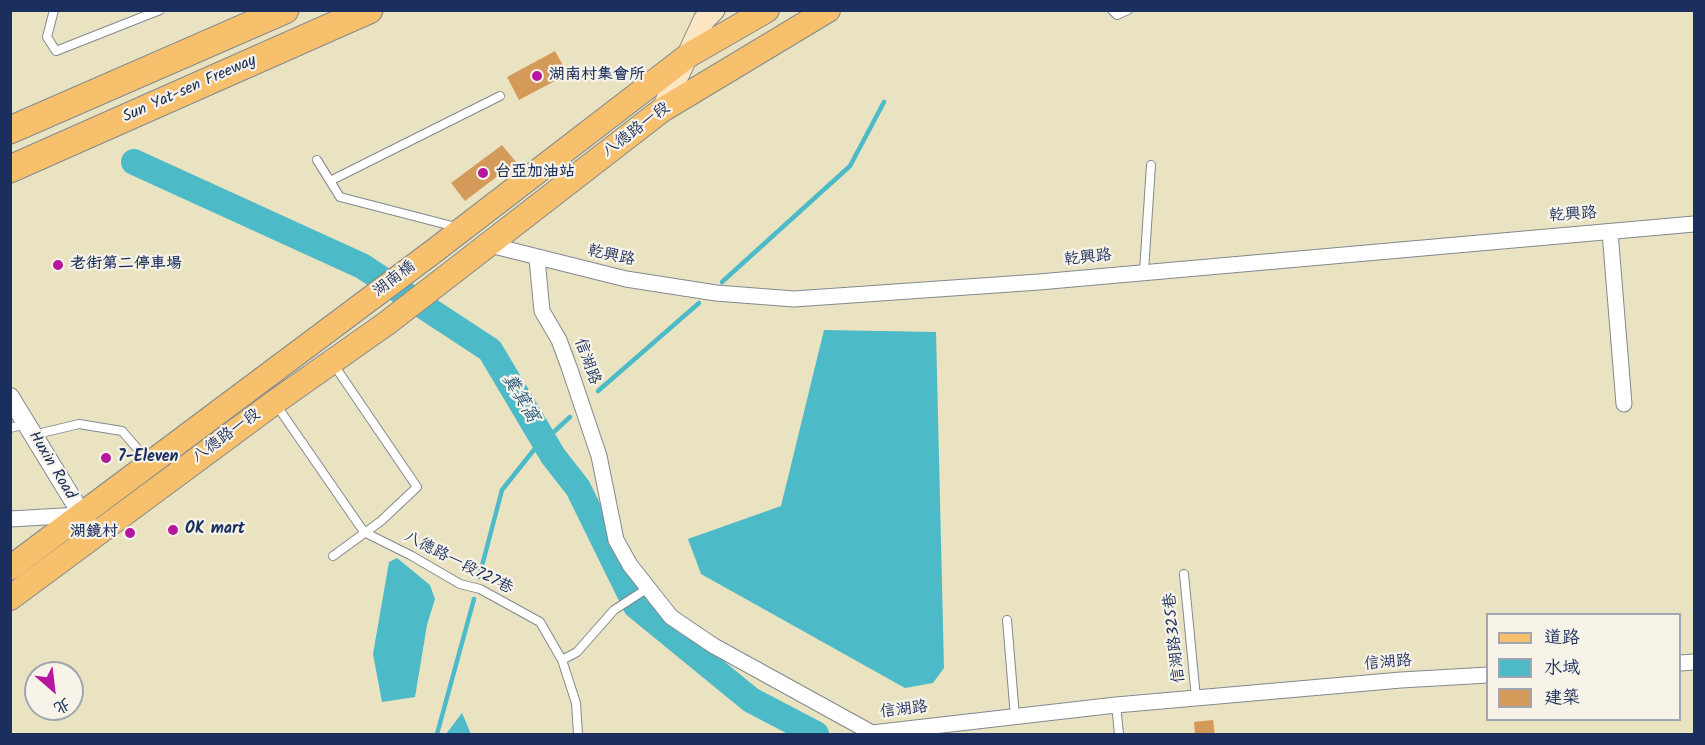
<!DOCTYPE html>
<html>
<head>
<meta charset="utf-8">
<style>
  body { margin:0 }
  #map { position:relative; width:1705px; height:745px; overflow:hidden; background:#eae3c2; font-family:Kalam,"LXGW WenKai TC",sans-serif }
  canvas { display:block }
  .frame { position:absolute; inset:0; border:12px solid #1b2f5e; pointer-events:none }
  .legend { position:absolute; left:1486px; top:613px; width:195px; height:108px; box-sizing:border-box; background:#f7f3e8; border:2px solid #9fa5b1; margin:0; padding:8px 10px; list-style:none; font-size:18px; color:#1b2f5e }
  .legend li { display:flex; align-items:center; gap:12px; height:30px }
  .legend b { width:30px; border:2px solid #9fa5b1 }
  .north { position:absolute; left:24px; top:661px; width:60px; height:60px; box-sizing:border-box; background:#f7f3e8; border:2px solid #9fa5b1; border-radius:50%; rotate:152deg; font-size:16px; font-weight:700; line-height:24px; text-align:center; color:#1b2f5e }
  .north::after { content:''; display:block; margin:auto; width:21px; height:27px; background:#b5179e; clip-path:polygon(50% 0,100% 100%,50% 72%,0 100%) }
</style>
</head>
<body>
<div id="map">
<canvas width="1705" height="745"></canvas>
<div class="frame"></div>
<ul class="legend">
<li><b style="height:8px;background:#f7c06c"></b>道路</li>
<li><b style="height:16px;background:#4dbac8"></b>水域</li>
<li><b style="height:16px;background:#d39a5a"></b>建築</li>
</ul>
<div class="north">北</div>
</div>
<script>
const c = document.querySelector('canvas').getContext('2d');
c.lineJoin = 'round';
function fill(path, color) {
  c.fillStyle = color;
  c.fill(path, 'evenodd');
}
function stroke(path, color, width, dash) {
  c.strokeStyle = color;
  c.lineWidth = width;
  c.lineCap = dash ? 'butt' : 'round';
  c.setLineDash(dash || []);
  c.stroke(path);
}
function label(font, color, halo, rows, align = 'center') {
  c.font = font + ' Kalam,"LXGW WenKai TC",sans-serif';
  c.lineWidth = 4.5;
  c.setLineDash([]);
  c.textBaseline = 'middle';
  c.strokeStyle = halo;
  c.fillStyle = color;
  for (const [text, x, y, turn = 0] of rows) {
    c.save();
    c.translate(x, y);
    c.rotate((+turn || 0) * Math.PI / 180);
    c.textAlign = isNaN(turn) ? turn : align;
    if (halo) c.strokeText(text, 0, 0);
    c.fillText(text, 0, 0);
    c.restore();
  }
}
fill(new Path2D(`
  M824,330L936,332L944,668L933,683L905,688L701,574L688,539L781,506Z
  M397,558L430,585L435,599L427,625L415,697L382,702L373,654L389,562Z
  M462,713L471,734H446Z`), '#4dbac8');
stroke(new Path2D(`
  M722,282L850,166L884,102
  M598,391L699,303
  M479,577L502,490L533,451L570,417
  M437,734L474,599`), '#4dbac8', 4.5);
stroke(new Path2D(`
  M134,162L362,266L490,350L553,456L578,488L636,606L751,700L816,734`), '#4dbac8', 26);
fill(new Path2D(`
  M555,51L568,74L519,100L507,77Z
  M502,145L516,162L465,201L451,183Z
  M1213,720L1215,735H1195L1194,722Z`), '#d39a5a');
const service = new Path2D(`
  M54,10L47,37L56,51L160,10
  M1112,10L1117,15L1128,10
  M317,160L340,197L456,227
  M330,181L500,96
  M1144,271L1151,165
  M277,406L364,532L412,556L460,584L480,589L540,622L562,660L576,703L578,734
  M10,428L26,424
  M33,435L79,424L122,431L149,462
  M333,556L381,521L417,487L334,365
  M1184,574L1196,698
  M1007,620L1015,717
  M562,660L577,652L614,610L648,588
  M1116,705L1119,734`);
const minor = new Path2D(`
  M1610,232L1624,404
  M490,245L626,279L716,293L794,299L1039,282L1694,224
  M537,259L542,311L559,340L569,367L599,456L616,540L630,565L671,617L714,646L872,733L1116,705L1401,680L1488,675
  M10,519L80,515
  M1680,663L1694,662`);
const tertiary = new Path2D(`
  M10,397L87,523`);
const secondary = new Path2D(`
  M662,110L704,20L714,10`);
const primary = new Path2D(`
  M10,568L434,251L689,55L767,10
  M10,598L275,402L387,323L662,110L828,10`);
const motorway = new Path2D(`
  M10,130L285,10
  M10,169L369,10`);
stroke(service, '#828990', 10);
stroke(minor, '#828990', 17);
stroke(tertiary, '#828990', 20);
stroke(secondary, '#828990', 23);
stroke(primary, '#828990', 26);
stroke(motorway, '#828990', 29);
stroke(service, '#fff', 8);
stroke(minor, '#fff', 15);
stroke(tertiary, '#fff', 18);
stroke(secondary, '#fce6c4', 21);
stroke(primary, '#f7c06c', 24);
stroke(motorway, '#f7c06c', 27);
for (const [x, y, r, color] of [
  [537,76,6,"#b5179e"],
  [483,173,6,"#b5179e"],
  [58,265,6,"#b5179e"],
  [106,458,6,"#b5179e"],
  [173,530,6,"#b5179e"],
  [130,533,6,"#b5179e"]
]) {
  const dot = new Path2D();
  dot.arc(x, y, r, 0, 2 * Math.PI);
  c.fillStyle = color;
  c.fill(dot);
  stroke(dot, '#f7f3e8', 2);
}
label('bold 16px', '#1b2f5e', '#f7f3e8', [
  ["湖南村集會所",549,76],
  ["台亞加油站",495,173],
  ["老街第二停車場",70,265],
  ["7-Eleven",118,458],
  ["OK mart",185,530],
  ["湖鏡村",118,533,"right"]
], 'left');
label('16px', '#1b2f5e', '#f7f3e8', [
  ["Sun Yat-sen Freeway",190,90,-24],
  ["八德路一段",637,131,-37],
  ["乾興路",1573,216,-4],
  ["乾興路",611,257,12],
  ["乾興路",1088,259,-6],
  ["湖南橋",395,280,-37],
  ["信湖路",586,362,70],
  ["八德路一段",227,437,-36],
  ["Huxin Road",51,466,59],
  ["八德路一段727巷",458,564,27],
  ["信湖路325巷",1176,638,-96],
  ["信湖路",1388,664,-5],
  ["信湖路",904,711,-7]
]);
label('italic 18px', '#2a597e', '#f7f3e8', [
  ["糞箕窩",519,399,59]
]);
</script>
</body>
</html>
